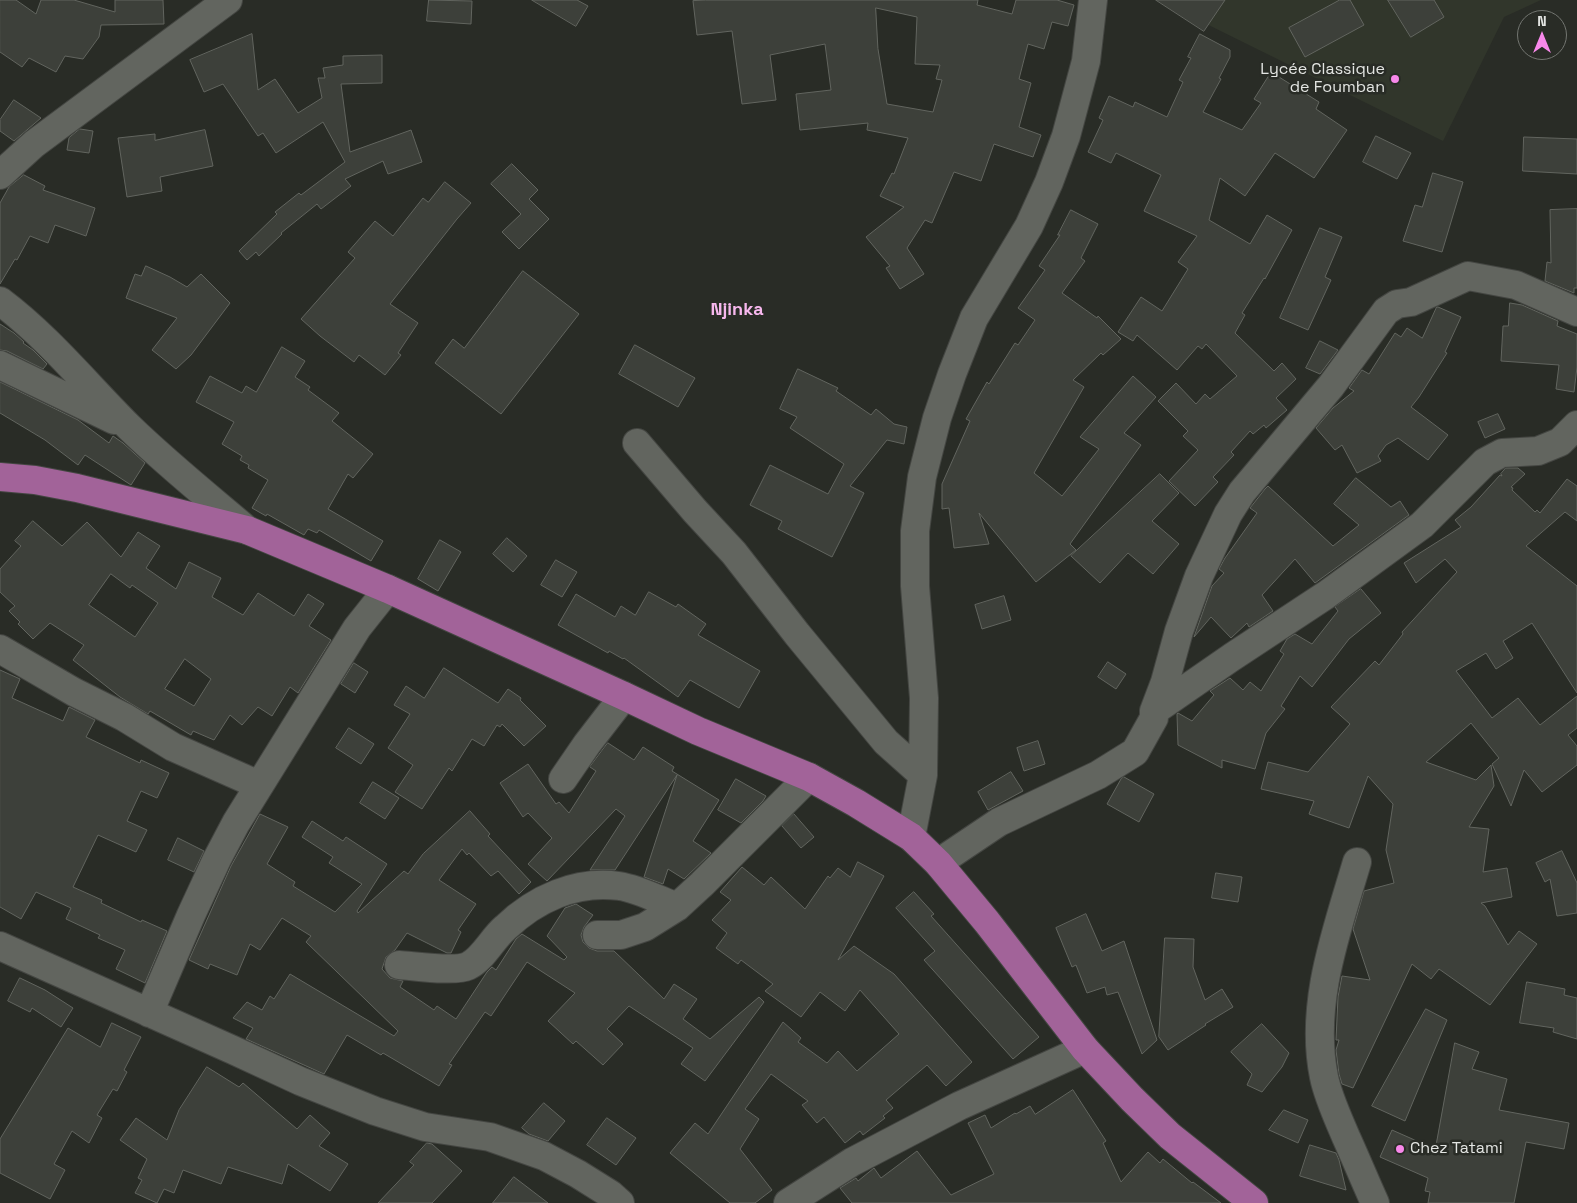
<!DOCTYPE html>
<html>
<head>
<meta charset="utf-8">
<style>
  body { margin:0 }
  #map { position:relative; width:1577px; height:1203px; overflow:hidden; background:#292c26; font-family:"Space Grotesk",sans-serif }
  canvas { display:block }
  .north { position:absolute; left:1517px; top:10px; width:50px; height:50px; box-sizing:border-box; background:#292c26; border:1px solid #737671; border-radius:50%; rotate:0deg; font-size:14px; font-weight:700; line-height:20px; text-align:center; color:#e3e5e2 }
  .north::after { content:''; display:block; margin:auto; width:18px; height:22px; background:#f888ea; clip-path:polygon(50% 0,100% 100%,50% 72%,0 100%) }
</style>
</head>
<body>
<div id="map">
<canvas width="1577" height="1203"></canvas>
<div class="north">N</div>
</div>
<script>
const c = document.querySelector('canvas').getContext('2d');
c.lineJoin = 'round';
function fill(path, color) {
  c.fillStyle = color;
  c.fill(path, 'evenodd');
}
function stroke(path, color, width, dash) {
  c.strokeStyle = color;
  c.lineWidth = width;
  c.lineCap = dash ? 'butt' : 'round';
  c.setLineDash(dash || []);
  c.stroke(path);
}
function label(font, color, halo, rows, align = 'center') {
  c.font = font + ' "Space Grotesk",sans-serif';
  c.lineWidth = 5;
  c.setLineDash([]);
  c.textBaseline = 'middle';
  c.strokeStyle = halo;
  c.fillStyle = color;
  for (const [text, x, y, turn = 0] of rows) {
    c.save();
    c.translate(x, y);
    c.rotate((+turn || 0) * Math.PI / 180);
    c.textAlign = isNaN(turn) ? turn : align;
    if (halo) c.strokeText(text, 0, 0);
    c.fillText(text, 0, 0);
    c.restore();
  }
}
fill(new Path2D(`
  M1158,0H1541L1504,17L1443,141Z`), '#31362b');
const building = new Path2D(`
  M0,0H16L36,14L41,0H74L115,12V0H163L164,24L101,25L99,37L83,59L65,56L56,72L29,58L22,67L0,52Z
  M429,0L472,1L471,24L427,21Z
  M532,0H577L588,6L576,26Z
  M706,0H978L977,5L1012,14L1016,0H1057L1074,5L1068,26L1052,22L1044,49L1028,44L1019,79L1031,83L1019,127L1041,135L1033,157L994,144L981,181L954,172L932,223L925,220L907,248L924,274L900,289L886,268L890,266L866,237L904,207L880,196L892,173L894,174L908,138L867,130L868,123L800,130L796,94L831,90L825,44L770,55L776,100L742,104L732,31L697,35L693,1ZM876,8L917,17L915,64L940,65L936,79L942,80L933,112L887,104L878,49Z
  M1156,0H1225L1204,31Z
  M1340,0H1350L1364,25L1305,57L1289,28Z
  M1388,0H1434L1444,17L1411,37Z
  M252,34L258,90L275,79L298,113L322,98L318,78H325L323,68L343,65V56L382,55V83L341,84L350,152L411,130L422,162L388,174L383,161L345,179L351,186L321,209L317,204L281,233L282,234L259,256L256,252L247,260L239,251L277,214L275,212L299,193L301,195L345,162L323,122L276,153L263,133L258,136L223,84L204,92L190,60Z
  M1200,34L1230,50V57L1219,78L1221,79L1203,112L1242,130L1261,103L1254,99L1271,72L1319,102L1316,109L1347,130L1314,178L1275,153L1245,196L1220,178L1209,220L1250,244L1267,215L1292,230L1265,279L1264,278L1242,313L1245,315L1235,333L1274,371L1282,363L1296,379L1276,398L1287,410L1266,428L1264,425L1253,434L1250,431L1231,452L1234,455L1213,477L1218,482L1195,506L1169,481L1198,450L1183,436L1188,431L1158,401L1176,383L1196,404L1205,394L1210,399L1237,376L1206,344L1202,349L1198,346L1177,370L1137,335L1133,341L1118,332L1141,297L1162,311L1188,269L1178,262L1197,236L1144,211L1161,175L1116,153L1111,163L1088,152L1103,120L1099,118L1109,96L1133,107L1135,102L1167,117L1183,82L1179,80L1191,58L1188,57Z
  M14,100L41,118L14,141L0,131V120Z
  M80,129L93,131L89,153L67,150L69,138Z
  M205,130L213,166L160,177L162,191L127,197L118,138L155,134V140Z
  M1376,136L1411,153L1397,179L1363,162Z
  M1524,137L1577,139V174L1523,171Z
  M512,164L538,190L529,199L549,219L519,249L502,232L521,214L491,184Z
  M1433,173L1463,182L1442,252L1403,241L1415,205L1422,207Z
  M24,175L45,186L43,190L95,208L86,236L55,225L48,243L30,236L17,260L15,259L0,284V203L9,187Z
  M445,182L471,203L457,219L390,304L418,323L398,353L401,355L385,375L359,355L354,362L320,336L301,319L355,258L348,252L375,221L393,236L423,198L428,202Z
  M1577,209V288H1574V293L1545,281L1547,262L1551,263L1550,210Z
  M1071,210L1098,224L1081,258L1085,261L1062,293L1097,318L1098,316L1121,339L1103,355L1101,353L1073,380L1084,387L1034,473L1062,496L1099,449L1080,437L1133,376L1156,397L1124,433L1141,445L1070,544L1076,550L1036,582L979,513L989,544L954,548L949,508L942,509V484L970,421L966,419L987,382L989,384L1015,343L1018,345L1035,320L1018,308L1045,270L1039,266L1060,235H1058Z
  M1320,228L1342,237L1325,277L1331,280L1308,330L1280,318Z
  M146,266L170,277L187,287L201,274L230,303L191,355L176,369L152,350L177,318L126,298L135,274L141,276Z
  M523,271L579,314L501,414L435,363L453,339L464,348Z
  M1510,303L1522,305L1558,321L1557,326L1577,334V367L1574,392L1556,389L1559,365L1501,361L1503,326H1508Z
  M1437,307H1438L1461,317L1445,352L1447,353L1419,397L1411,407L1448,435L1428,460L1398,438L1386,445L1378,456L1381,461L1357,473L1342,445L1335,450L1316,428L1333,408L1354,391L1349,388L1362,370L1369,374L1395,333L1401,337L1407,328L1422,338Z
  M0,324L14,333L24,342L23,343L33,350L47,364L43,369L7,351L0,350Z
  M1320,341L1338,350L1320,374L1306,368Z
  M635,345L695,378L678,407L619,374Z
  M282,347L305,361L295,377L310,387L308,390L339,413L332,421L373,454L353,478L348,474L328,509L383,541L371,561L319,530L317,533L308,529L304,535L267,514L266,516L252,508L268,480L248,468L249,465L240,460L242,456L222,444L234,422L196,402L210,376L242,393L246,386L256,392Z
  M798,369L838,388L836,391L871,415L876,409L894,424L907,427L904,444L887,440L850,486L864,493L832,557L778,529L782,521L750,505L770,465L828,494L844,464L790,428L797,417L780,409Z
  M0,382L78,420L109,443L113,436L123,443L145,463L131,485L85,455L78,465L45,440L0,413Z
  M1498,414L1505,429L1485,438L1478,422Z
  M1506,468H1518L1525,474L1511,487L1513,488L1512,490L1535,512L1537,510L1540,513L1567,479L1577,486V521L1565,512L1526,546L1577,586V693L1532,623L1503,641L1513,658L1496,669L1486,653L1456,671L1492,718L1518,698L1540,725L1577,696V728L1568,735L1577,746V765L1542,792L1524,770L1511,806L1492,764L1499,758L1471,723L1426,762L1476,780L1491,765L1494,786L1469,827L1489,829L1483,872L1507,868L1512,897L1481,903L1485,906L1508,945L1519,931L1537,944L1490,1005L1439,969L1431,979L1412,964L1353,1088L1342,1084L1339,1074L1336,1050L1339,1040H1336L1338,997L1342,976L1370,980L1353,929L1364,891L1394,883L1386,850L1393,804L1368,776L1349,828L1309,814L1314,801L1261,789L1268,762L1308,772L1350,724L1331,707L1375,661L1379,665L1403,634L1402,632L1457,572L1445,559L1416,583L1404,563L1461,527L1455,520L1471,507L1500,475L1502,476L1501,474Z
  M1160,474L1179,493L1152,521L1179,544L1153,574L1128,553L1100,583L1071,556Z
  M1356,478L1391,507L1400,501L1409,515L1315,583L1295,559L1262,595L1273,611L1249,627L1247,623L1231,638L1211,617L1194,637L1212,586L1224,573L1219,569L1225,558L1257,513L1250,508L1265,489L1268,486L1333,546L1359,525L1334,504Z
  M33,521L62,546L87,522L121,557L138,532L160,546L146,568L176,589L189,562L221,578L212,597L243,615L258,593L294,616L308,594L324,604L309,626L331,640L298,693L290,687L272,716L258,707L242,725L230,715L214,740L193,731L191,735L150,711L148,714L120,697L73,660L84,645L50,623L33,639L18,624L20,622L9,611L15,606L0,592V569L21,546L15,541ZM111,574L130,588L132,585L158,603L135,637L89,605ZM185,659L211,679L194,706L165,689Z
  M507,538L527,556L513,572L493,554Z
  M440,540L461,552L438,591L418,579Z
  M556,560L577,572L562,597L541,585Z
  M1361,589L1381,613L1349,639L1312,687L1300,676L1281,706L1285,709L1266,733L1255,769L1222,760V768L1178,745L1177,714L1178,713L1192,721L1214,695L1210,691L1230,678L1243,690L1250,682L1261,691L1284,654L1280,651L1287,639L1295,634L1312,644L1338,611L1335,607Z
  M649,592L676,607L678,604L706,624L698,635L760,671L739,708L690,680L678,697L624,658L623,659L609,651L608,653L558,625L576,594L615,617L621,606L635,615Z
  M1004,596L1011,620L982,629L975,605Z
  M1108,662L1126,674L1116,689L1098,677Z
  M354,663L368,672L355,693L341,684Z
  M444,668L498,703L508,689L521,698L520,700L546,726L524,746L502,724L500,727L497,725L484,746L472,739L452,771L449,768L422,809L395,792L413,765L388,748L410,714L394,705L406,686L424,698Z
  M0,670L20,679L12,698L63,721L69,707L95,720L86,737L140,763L141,760L169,773L157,798L141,791L127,821L147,830L136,852L98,835L73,887L102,900L101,903L141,922L142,920L167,931L145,983L116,969L125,950L98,938L100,935L66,919L71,908L36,892L21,919L0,907Z
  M349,728L374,744L361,764L336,748Z
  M1038,741L1045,764L1024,771L1017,748Z
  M608,743L634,760L643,747L674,767L672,771L719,800L693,841L711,853L684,879L668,869L663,884L644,877L677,775L615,870H590L625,816L616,809L547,881L528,864L552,838L528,813L523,817L500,783L528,764L556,804L559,802L569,813L596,771L590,767Z
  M1011,772L1023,791L988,810L978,792Z
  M1124,777L1154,794L1139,822L1107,804L1121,779Z
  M736,779L766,796L763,801L741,823L718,810Z
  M373,782L399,798L385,819L360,803Z
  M470,811L490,834L488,836L531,882L519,894L498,871L491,876L469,853L467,855L462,849L439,880L476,904L458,930L461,932L451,953H447L407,933L395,950L386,957L382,969L390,978L403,981L400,987L434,1010L437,1006L456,1019L487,972L492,967L496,970L516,939L522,934L564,960L567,957L547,936L565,908L576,904L593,915L584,927L581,935L583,942L589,948L597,951H614L664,999L674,984L697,999L683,1019L710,1039L759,997L764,1002L705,1081L681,1064L693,1048L629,1006L607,1029L623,1044L603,1065L576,1041L573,1044L548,1021L575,993L527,962L491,1016L485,1012L449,1064L452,1065L439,1086L383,1053L381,1055L347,1035L324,1074L246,1039L253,1028L233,1018L247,1002L262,1010L270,996L274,999L290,974L394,1036L398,1031L306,942L311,936L282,918L260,950L250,944L237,975L210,964L208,969L189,960L231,866L260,814L288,827L267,864L295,882L293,886L335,912L362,884L329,863L333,857L302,837L312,821L343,841L346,837L387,864L357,911L358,913L404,871L408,874L423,854Z
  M794,814L814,837L801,848L782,826Z
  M178,838L204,851L194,872L168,860Z
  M1562,851L1577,883V913L1557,916L1550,879L1545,882L1536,863Z
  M858,862L884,876L838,960L854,946L894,974L972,1062L946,1086L927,1065L886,1100L893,1108L883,1116L885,1118L863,1135L860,1131L845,1143L824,1117L817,1123L802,1105L808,1101L771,1074L745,1109L759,1119L740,1149L772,1190L755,1203H730L670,1153L695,1123L708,1134L783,1022L801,1038L798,1042L827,1063L838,1051L857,1071L899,1034L860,990L845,1011L820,992L801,1017L765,991L773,984L741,960L738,964L716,948L727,933L712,920L731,900L720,892L742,867L764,885L771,877L805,909L828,876L830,878L838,868L850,877Z
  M1216,873L1242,877L1238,902L1212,898Z
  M914,892L934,914L931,916L1039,1037L1013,1059L924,960L935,951L896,908Z
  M1086,914L1102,951L1124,941L1157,1040L1142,1054L1118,992L1107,995L1105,987L1087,993L1076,965L1072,967L1056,928Z
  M1165,938L1194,939L1193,967L1205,1000L1222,989L1233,1007L1205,1024L1206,1025L1168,1050L1159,1037Z
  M20,978L45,990L73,1008L61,1027L32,1008L30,1012L8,1001Z
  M1527,982L1565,989L1564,995L1577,998V1039L1553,1032L1554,1028L1520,1023Z
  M1426,1009L1447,1020L1405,1121L1372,1106Z
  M112,1023L141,1037L124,1070L127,1072L117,1091L113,1089L97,1115L102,1118L89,1143L72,1131L54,1164L65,1170L50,1199L0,1173V1139L68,1028L100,1047Z
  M1262,1024L1289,1053L1282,1067L1262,1092L1247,1085L1252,1074L1231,1052Z
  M1455,1043L1479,1052L1472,1069L1507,1079L1499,1110L1569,1123L1564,1149L1526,1142L1514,1203H1428L1430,1192L1425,1191L1428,1178L1380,1157L1392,1130L1435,1149Z
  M207,1067L239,1087L243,1083L297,1129L310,1115L330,1133L319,1146L348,1164L330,1191L288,1164L282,1184L228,1167L221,1184L183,1170L174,1193L164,1189L157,1203L135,1193L142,1180L138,1178L147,1159L120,1140L136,1118L167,1140L179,1110Z
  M1073,1090L1106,1141L1103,1143L1121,1182L1148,1152L1160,1163L1163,1159L1192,1183L1193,1182L1221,1203H852L840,1188L856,1178L858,1181L874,1168L881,1178L917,1151L951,1195L994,1174L968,1123L985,1115L991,1128L1015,1113L1016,1114L1030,1106L1035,1114Z
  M544,1103L565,1121L548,1141L529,1134L522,1128Z
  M1284,1110L1308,1120L1298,1143L1269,1130Z
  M607,1118L636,1138L616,1165L587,1145Z
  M427,1143L432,1144L462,1171L432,1203H378L414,1165L410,1162Z
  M1310,1145L1336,1153L1339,1160L1346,1190L1300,1176Z
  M514,1177L548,1203H493Z`);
fill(building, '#3d403a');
stroke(building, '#62655f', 1);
const minor = new Path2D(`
  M0,175L34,144L228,0
  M0,301C48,337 86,384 129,427C166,463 207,496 247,530
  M0,365L114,420
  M637,443L695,511L734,553L797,634L886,742L923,775
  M0,649L74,692L124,717L173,747L259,785
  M1154,711L1232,657L1326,595L1422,525L1485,462L1502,453L1538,451L1560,442L1577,425
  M563,779L587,744L624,696
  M911,837L923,775L924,698L915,586V531L922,477L937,418L952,374L974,318L1029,226L1049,182L1066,136L1086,61L1093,0
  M1357,862C1337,930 1309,1004 1324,1077C1328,1097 1338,1118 1346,1137C1356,1159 1365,1181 1375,1203
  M938,863L999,822L1098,775L1135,752L1154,718V711L1165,682L1179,631L1199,576L1228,514L1242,492L1331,386L1386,311L1397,304L1411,302L1468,276L1516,285L1577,312
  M597,935H621L645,927L677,907L702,884L809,777
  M0,946L233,1050L300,1081L375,1111L425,1127L490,1137L544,1156L578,1174L610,1194L620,1203
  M399,965C415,966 455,972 468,966C483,959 492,939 505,928C535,899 576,880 619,886C639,889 659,900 677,907
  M149,1013L191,915L217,859L236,823L357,628L388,589
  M788,1203L852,1162L959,1106L1085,1049`);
const major = new Path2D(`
  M0,477L35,480L77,488L247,530L388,589L624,696L698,731L809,777L856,803L911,837L938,863L987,922L1085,1049L1132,1099L1170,1136L1254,1203`);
stroke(minor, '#444642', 30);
stroke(major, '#444642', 30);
stroke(minor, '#62655f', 28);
stroke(major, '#a26399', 28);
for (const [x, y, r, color] of [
  [1395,79,5,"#f888ea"],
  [1400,1149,5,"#f888ea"]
]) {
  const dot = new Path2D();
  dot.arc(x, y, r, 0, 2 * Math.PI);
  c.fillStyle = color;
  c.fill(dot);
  stroke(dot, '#292c26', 2);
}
label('16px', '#e3e5e2', '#292c26', [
  ["Lycée Classique",1385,70],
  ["de Foumban",1385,88],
  ["Chez Tatami",1410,1149,"left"]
], 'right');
label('bold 18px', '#f6b7ed', '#292c26', [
  ["Njinka",737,310]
]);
</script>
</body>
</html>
